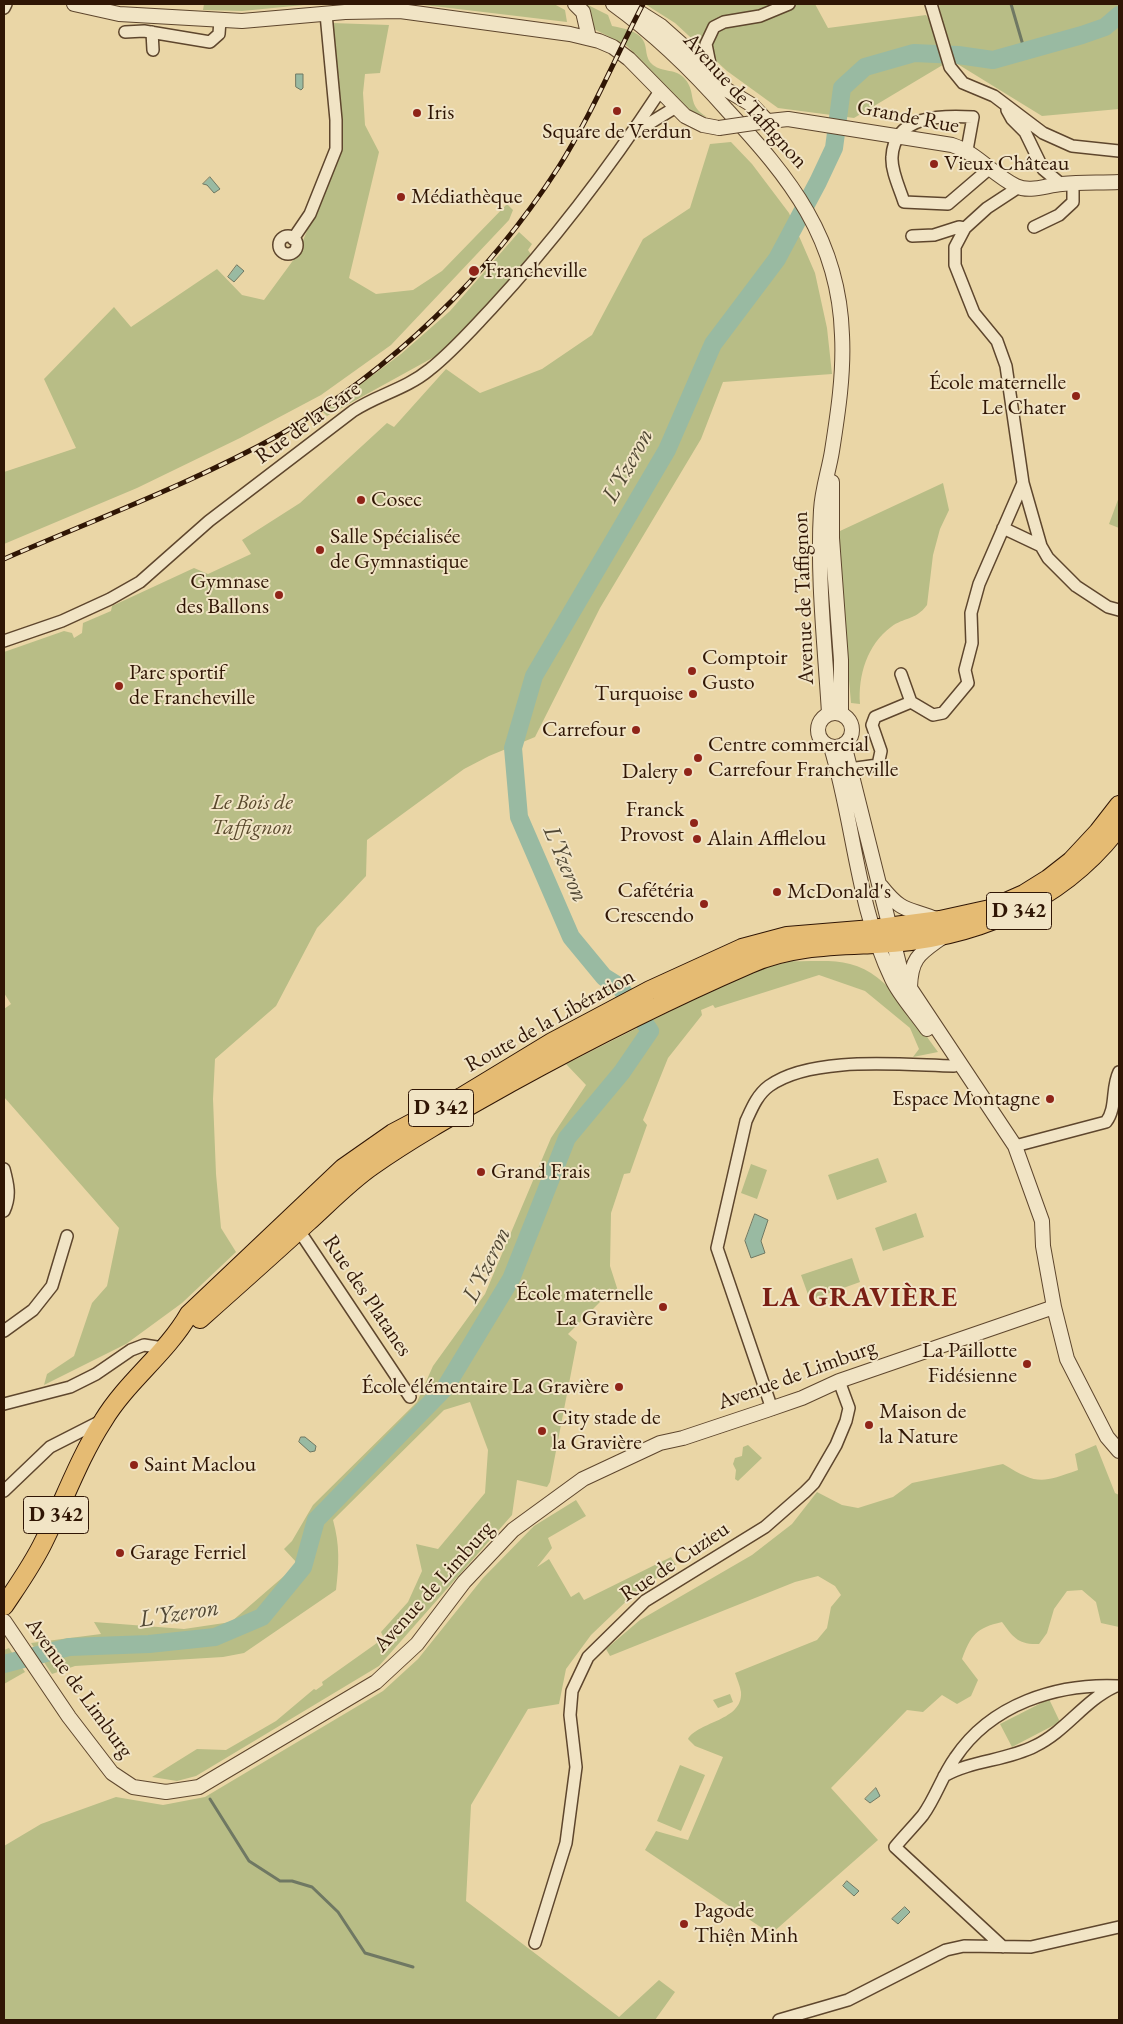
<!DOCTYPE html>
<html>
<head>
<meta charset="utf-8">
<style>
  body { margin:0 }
  #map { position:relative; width:1123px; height:2024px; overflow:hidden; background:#ead6a6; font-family:"EB Garamond",serif }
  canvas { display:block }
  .frame { position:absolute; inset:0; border:5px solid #301605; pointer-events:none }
</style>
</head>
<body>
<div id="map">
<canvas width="1123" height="2024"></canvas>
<div class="frame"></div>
</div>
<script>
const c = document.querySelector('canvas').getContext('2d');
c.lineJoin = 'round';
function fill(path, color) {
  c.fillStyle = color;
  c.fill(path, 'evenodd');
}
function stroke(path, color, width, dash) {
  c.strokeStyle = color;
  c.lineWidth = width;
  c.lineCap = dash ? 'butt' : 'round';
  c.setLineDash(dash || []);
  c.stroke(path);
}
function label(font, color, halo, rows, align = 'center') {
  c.font = font + ' "EB Garamond",serif';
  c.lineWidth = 4;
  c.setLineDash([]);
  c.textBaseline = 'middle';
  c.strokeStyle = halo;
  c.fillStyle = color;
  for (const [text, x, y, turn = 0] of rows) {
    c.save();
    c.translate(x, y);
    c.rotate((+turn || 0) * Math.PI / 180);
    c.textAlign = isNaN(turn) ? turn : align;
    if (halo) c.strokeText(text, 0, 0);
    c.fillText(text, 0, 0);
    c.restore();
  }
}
fill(new Path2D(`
  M204,4H304V5L242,11L203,10Z
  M416,4H554L565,10L567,22Z
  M586,4L608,15L612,26C622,28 637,30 643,40C648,48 644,58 653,65C663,73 676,68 685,79C697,93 686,105 707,117L692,112L627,46L594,29Z
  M645,4H815L828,28L926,15L941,39L945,40L939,4H1119V109L1042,116L951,60L854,118L778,108L727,71L675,23Z
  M332,23L389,25L380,73L365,74L363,93L365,125L379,152L349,278L376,294L413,290L442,271L507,204L513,210L509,220L391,345L321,395L240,438L137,488L4,544V472L76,448L44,379L114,307L131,327L217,269L242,295L264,300L297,255L340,151Z
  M731,142L752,164L789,213L815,273L827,328L832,374L723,382L701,439L600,608L535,737L489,756L464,769L367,840L366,876L317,928L276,1006L215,1059L213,1099L216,1174L221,1228L236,1252L182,1303L126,1344L44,1385L47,1374L74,1356L92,1303L107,1286L119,1228L4,1097V1009L11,1004L4,993V652L64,631L72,633L74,638L82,633L83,623L111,611L112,606L194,568L208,574L251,554L242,540L300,503L387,423L394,427L446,369L480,393L542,369L592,335L643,239L690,208L710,144Z
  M519,232L532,244L528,250L532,256L445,351L327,416L323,412L401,354L450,311Z
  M943,483L949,510L940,529L933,555L927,605C915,621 904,617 891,627C867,645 858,675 860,704L851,703L840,575V531Z
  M1119,497V528L1109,524Z
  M792,961C810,962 832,959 850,964C890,974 914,1020 938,1052L913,1057L919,1049L910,1028L865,991L819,975L715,1008L713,1005L701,1010L702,1015L668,1058L643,1120L647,1125L630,1173L624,1174L611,1213L610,1266L618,1291L602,1300L568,1334L577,1342L550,1482L547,1487L517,1480L512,1515L379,1666L196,1776L177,1781L152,1777L197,1749L226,1750L276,1721L314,1689L316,1690L323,1685L322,1682L384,1638L381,1632L408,1602L422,1571L416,1544L438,1549L485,1493L488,1450L470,1402L444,1410L333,1520C340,1545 339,1565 336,1590L244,1653L223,1657L75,1666L52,1674L31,1643L101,1634L94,1622L184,1629L231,1622L298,1564L284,1549L292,1541L313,1505L417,1402L433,1366L485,1294L551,1138L586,1085L566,1064L748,972Z
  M878,1158L887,1182L837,1200L828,1175Z
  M751,1164L767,1170L757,1199L741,1193Z
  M916,1213L924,1237L883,1251L875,1228Z
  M852,1258L860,1282L810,1300L801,1275Z
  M748,1445L762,1458L738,1481L735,1479L736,1470L733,1464L735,1458L742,1456L743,1447Z
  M1096,1445L1115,1493L1119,1495V1627L1101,1623L1096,1602L1082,1590L1067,1591L1054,1609L1047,1633L1039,1644C1018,1645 1013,1637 1002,1622C976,1628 971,1635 962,1659L978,1680L971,1696L957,1704L942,1695L923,1712L907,1710L831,1788L878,1840L771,1934L645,1850L656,1831L688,1840L723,1757L695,1746L688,1739C699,1721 743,1721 741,1692C740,1686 737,1679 735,1673L817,1640L827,1628L831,1607L841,1595L835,1586L818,1576L795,1582L610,1656L606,1649L640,1620L752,1555L792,1524L817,1492L842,1505L858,1508L893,1497L912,1483L1003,1464C1038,1485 1041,1483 1078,1470L1075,1454Z
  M576,1500L586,1516L548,1538L552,1548L537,1567L549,1559L571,1597L579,1592L584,1600L671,1557L676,1565L637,1591L591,1635L566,1669L559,1704L528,1709L471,1805L466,1901L619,2017L659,1980L675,1992L655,2020H4V1846L41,1824L116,1797L163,1805L205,1797L383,1691L418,1659L483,1578L534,1526Z
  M9,1648L25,1672L4,1684V1650Z
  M730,1694L733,1702L718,1708L713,1700Z
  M1049,1699L1060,1722L1012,1747L1000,1724Z
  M680,1765L705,1775L681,1831L657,1821Z`), '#b8bd86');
const water = new Path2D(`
  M296,74H303V88L301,90L296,87Z
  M210,177L220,189L214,193L207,185L203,184Z
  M237,265L244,271L234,282L228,277Z
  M755,1214L768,1220L761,1241L765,1253L751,1258L745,1241Z
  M301,1437H305L316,1446L315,1451L310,1452L299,1442Z
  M876,1788L880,1796L870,1803L865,1799Z
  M847,1881L859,1891L854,1896L843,1886Z
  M905,1907L910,1912L898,1924L892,1919Z`);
fill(water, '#99baa2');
stroke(water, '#6f7863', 1);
stroke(new Path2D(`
  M1011,4L1025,52
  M210,1799L249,1861L280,1881H292L312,1887L338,1912L365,1953L413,1967`), '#6f7863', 3);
stroke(new Path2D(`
  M4,1664L69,1647L149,1644L215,1637L262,1617L303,1567L316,1520L445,1388L511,1279L567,1138L622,1072L650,1031L620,987L604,977L571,937L519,817L513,748L534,676L667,450L713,344L777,259L818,182L834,148L842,88L865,67L914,53L958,55L993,60L1082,35L1105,27L1119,15`), '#99baa2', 18);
const minor = new Path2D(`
  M931,4L950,67L963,83L994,96L1043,133L1072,146L1119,151
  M4,8L6,4
  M125,32L144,31L210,42L219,34L220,20
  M152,32L153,50
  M712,74L706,44L714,27L724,22L760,16L789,4
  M1007,110L1012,119L1025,132L1043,169L1061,184
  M637,131L676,107
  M967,150L973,117C942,115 894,115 892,157C891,171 900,189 904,202L948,204L990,168
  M1019,187L987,208L965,228L955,247V265L974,313L997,341L1006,366L1023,483L1041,546L1048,558L1076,586L1108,607L1119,610
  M1034,227L1059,215L1073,202V183
  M912,236L934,235L959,227L965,228
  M279 245a9 9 0 1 1 18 0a9 9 0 1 1-18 0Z
  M293,239L310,214L336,149V120L326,14
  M1003,528L1041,546
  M4,641L62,621L110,599L140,582L209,521L353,411C377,395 406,389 429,370C452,352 471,330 491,309C553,242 610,167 660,91
  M901,674L911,702
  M849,769L878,765L881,751L872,725L875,717L911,702L933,715L943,713L968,683L965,670L972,643L971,613L979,584L1023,483
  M1015,1146L1106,1122C1117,1108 1111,1088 1119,1072
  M4,1169C8,1184 11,1196 4,1211
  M293,1227L304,1238L410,1397
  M4,1331L33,1310L52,1286L67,1236
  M4,1404L70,1387L96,1374L131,1350L144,1345L163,1348
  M772,1409L717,1248L746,1121C752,1108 757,1095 769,1086C812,1055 902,1065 954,1066
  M4,1491L50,1447L103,1420
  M944,1776C972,1760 1006,1761 1035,1746C1066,1731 1084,1701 1114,1687
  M535,1943L566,1843L576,1767L570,1715L572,1691L588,1657L645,1601L765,1527L805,1492L814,1483L836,1445L846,1421L849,1408L839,1381
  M1003,1947L895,1847C904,1836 914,1826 923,1815C936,1797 942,1776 955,1758C991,1704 1057,1683 1119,1686
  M779,2020L848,2000L946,1950L964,1946L1031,1947L1119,1927`);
const tertiary = new Path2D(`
  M74,4L119,14L242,21L345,12L400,11L570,34L599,41L613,47L629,59L685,116L703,125L719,128
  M575,4L583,12L589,38
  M613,4C656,35 692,70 727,110C790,178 839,238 842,335C844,373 838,413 832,451C829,470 822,490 821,510C817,577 825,646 829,713
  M631,7L661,26L688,50L722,87L752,105L767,121
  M760,122L788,119L952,145C977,153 993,175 1016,186C1030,193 1047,185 1062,184C1081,182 1100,183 1119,182
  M832,482V538L841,660V714
  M818 730a17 17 0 1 1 34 0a17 17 0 1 1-34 0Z
  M844,744L900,968L910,988L1015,1146L1042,1221L1043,1246L1054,1307L1067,1359L1107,1437L1119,1451
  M831,747C854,823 857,906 892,979C900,996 916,1013 927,1029
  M881,886C904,915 908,907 938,920
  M910,987C911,956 921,953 944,936
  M4,1621L69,1717L112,1773L133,1787L166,1792L199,1787L376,1682L417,1644L464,1582L513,1530L583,1479L660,1443L683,1438L767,1410L802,1398L839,1381L1054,1307`);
const primary = new Path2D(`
  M200,1319C236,1287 272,1255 308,1222C329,1203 349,1182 372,1166C416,1135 464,1109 510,1083C588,1040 669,999 750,964C790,946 834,946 876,944C971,940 1060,904 1119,827
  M4,1606C18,1585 33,1564 44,1541C64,1501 79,1458 103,1421C127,1381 166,1354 189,1314L343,1168L393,1133L463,1096L552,1042L650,990L742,948L787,936L872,929L940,920L990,909L1024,894L1048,879L1071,861L1098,832L1119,805`);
stroke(minor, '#5e462d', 14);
stroke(tertiary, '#5e462d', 16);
stroke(primary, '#301605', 20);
stroke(minor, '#f1e4c5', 11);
stroke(tertiary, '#f1e4c5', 14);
stroke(primary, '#e5bb73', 18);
const rail = new Path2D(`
  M4,559C96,519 193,483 281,434C392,370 489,275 558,168C591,116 615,58 643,4`);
stroke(rail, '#301605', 5);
stroke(rail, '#f1e4c5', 3, [9]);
const tertiaryBridge = new Path2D(`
  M719,128L760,122`);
stroke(tertiaryBridge, '#5e462d', 16, []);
stroke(tertiaryBridge, '#f1e4c5', 14);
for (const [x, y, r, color] of [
  [617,111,5,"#8f2418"],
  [417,113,5,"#8f2418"],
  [934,164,5,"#8f2418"],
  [401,197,5,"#8f2418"],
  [474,271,6,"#8f2418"],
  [1076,396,5,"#8f2418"],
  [361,500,5,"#8f2418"],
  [320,550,5,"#8f2418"],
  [279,595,5,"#8f2418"],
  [692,671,5,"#8f2418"],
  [119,686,5,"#8f2418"],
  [693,694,5,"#8f2418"],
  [636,730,5,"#8f2418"],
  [698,758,5,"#8f2418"],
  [688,772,5,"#8f2418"],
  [694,823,5,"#8f2418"],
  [697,839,5,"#8f2418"],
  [777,892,5,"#8f2418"],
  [704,904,5,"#8f2418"],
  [1050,1099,5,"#8f2418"],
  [481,1172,5,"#8f2418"],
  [663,1307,5,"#8f2418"],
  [1027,1364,5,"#8f2418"],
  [619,1387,5,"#8f2418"],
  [869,1425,5,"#8f2418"],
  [542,1431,5,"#8f2418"],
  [134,1465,5,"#8f2418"],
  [120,1553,5,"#8f2418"],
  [684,1924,5,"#8f2418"]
]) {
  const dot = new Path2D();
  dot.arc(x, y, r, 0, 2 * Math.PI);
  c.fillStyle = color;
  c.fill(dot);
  stroke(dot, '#f1e4c5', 2);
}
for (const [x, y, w] of [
  [1019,911,65],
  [441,1108,65],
  [56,1515,65]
]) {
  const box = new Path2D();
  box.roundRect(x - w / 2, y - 18.5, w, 37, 4);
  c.fillStyle = '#f1e4c5';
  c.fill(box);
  stroke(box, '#301605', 1);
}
label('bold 21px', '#301605', null, [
  ["D 342",1019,911],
  ["D 342",441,1108],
  ["D 342",56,1515]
]);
label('22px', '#301605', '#f1e4c5', [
  ["Avenue de Taffignon",745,101,48],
  ["Grande Rue",908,117,11],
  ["Rue de la Gare",308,423,-36],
  ["Avenue de Taffignon",804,598,-92],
  ["Route de la Libération",550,1021,-29],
  ["Rue des Platanes",367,1296,56],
  ["Avenue de Limburg",797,1375,-20],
  ["Rue de Cuzieu",675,1562,-34],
  ["Avenue de Limburg",434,1587,-48],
  ["Avenue de Limburg",79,1688,54]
]);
label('22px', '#301605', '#f1e4c5', [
  ["Iris",427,113],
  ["Square de Verdun",617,132,"center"],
  ["Vieux Château",944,164],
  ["Médiathèque",411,197],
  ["Francheville",485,271],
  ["École maternelle",1066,383,"right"],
  ["Le Chater",1066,408,"right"],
  ["Cosec",371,500],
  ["Salle Spécialisée",330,537],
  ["de Gymnastique",330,562],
  ["Gymnase",269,582,"right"],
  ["des Ballons",269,607,"right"],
  ["Comptoir",702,658],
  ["Gusto",702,683],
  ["Parc sportif",129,673],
  ["de Francheville",129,698],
  ["Turquoise",683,694,"right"],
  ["Carrefour",626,730,"right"],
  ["Centre commercial",708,745],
  ["Carrefour Francheville",708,770],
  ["Dalery",678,772,"right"],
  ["Franck",684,810,"right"],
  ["Provost",684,835,"right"],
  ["Alain Afflelou",707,839],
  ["Cafétéria",694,891,"right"],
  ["Crescendo",694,916,"right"],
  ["McDonald's",787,892],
  ["Espace Montagne",1040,1099,"right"],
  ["Grand Frais",491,1172],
  ["École maternelle",653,1294,"right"],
  ["La Gravière",653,1319,"right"],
  ["La Paillotte",1017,1351,"right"],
  ["Fidésienne",1017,1376,"right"],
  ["École élémentaire La Gravière",609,1387,"right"],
  ["Maison de",879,1412],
  ["la Nature",879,1437],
  ["City stade de",552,1418],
  ["la Gravière",552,1443],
  ["Saint Maclou",144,1465],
  ["Garage Ferriel",130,1553],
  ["Pagode",694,1911],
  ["Thiện Minh",694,1936]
], 'left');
label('italic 22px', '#59482c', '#f1e4c5', [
  ["Le Bois de",252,803],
  ["Taffignon",252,828]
]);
label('italic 24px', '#504734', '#f1e4c5', [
  ["L'Yzeron",628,466,-61],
  ["L'Yzeron",565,864,67],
  ["L'Yzeron",487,1265,-64],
  ["L'Yzeron",179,1614,-9]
]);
c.letterSpacing = '1px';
label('bold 28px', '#7a1f14', '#f1e4c5', [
  ["LA GRAVIÈRE",860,1298]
]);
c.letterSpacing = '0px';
</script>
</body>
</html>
